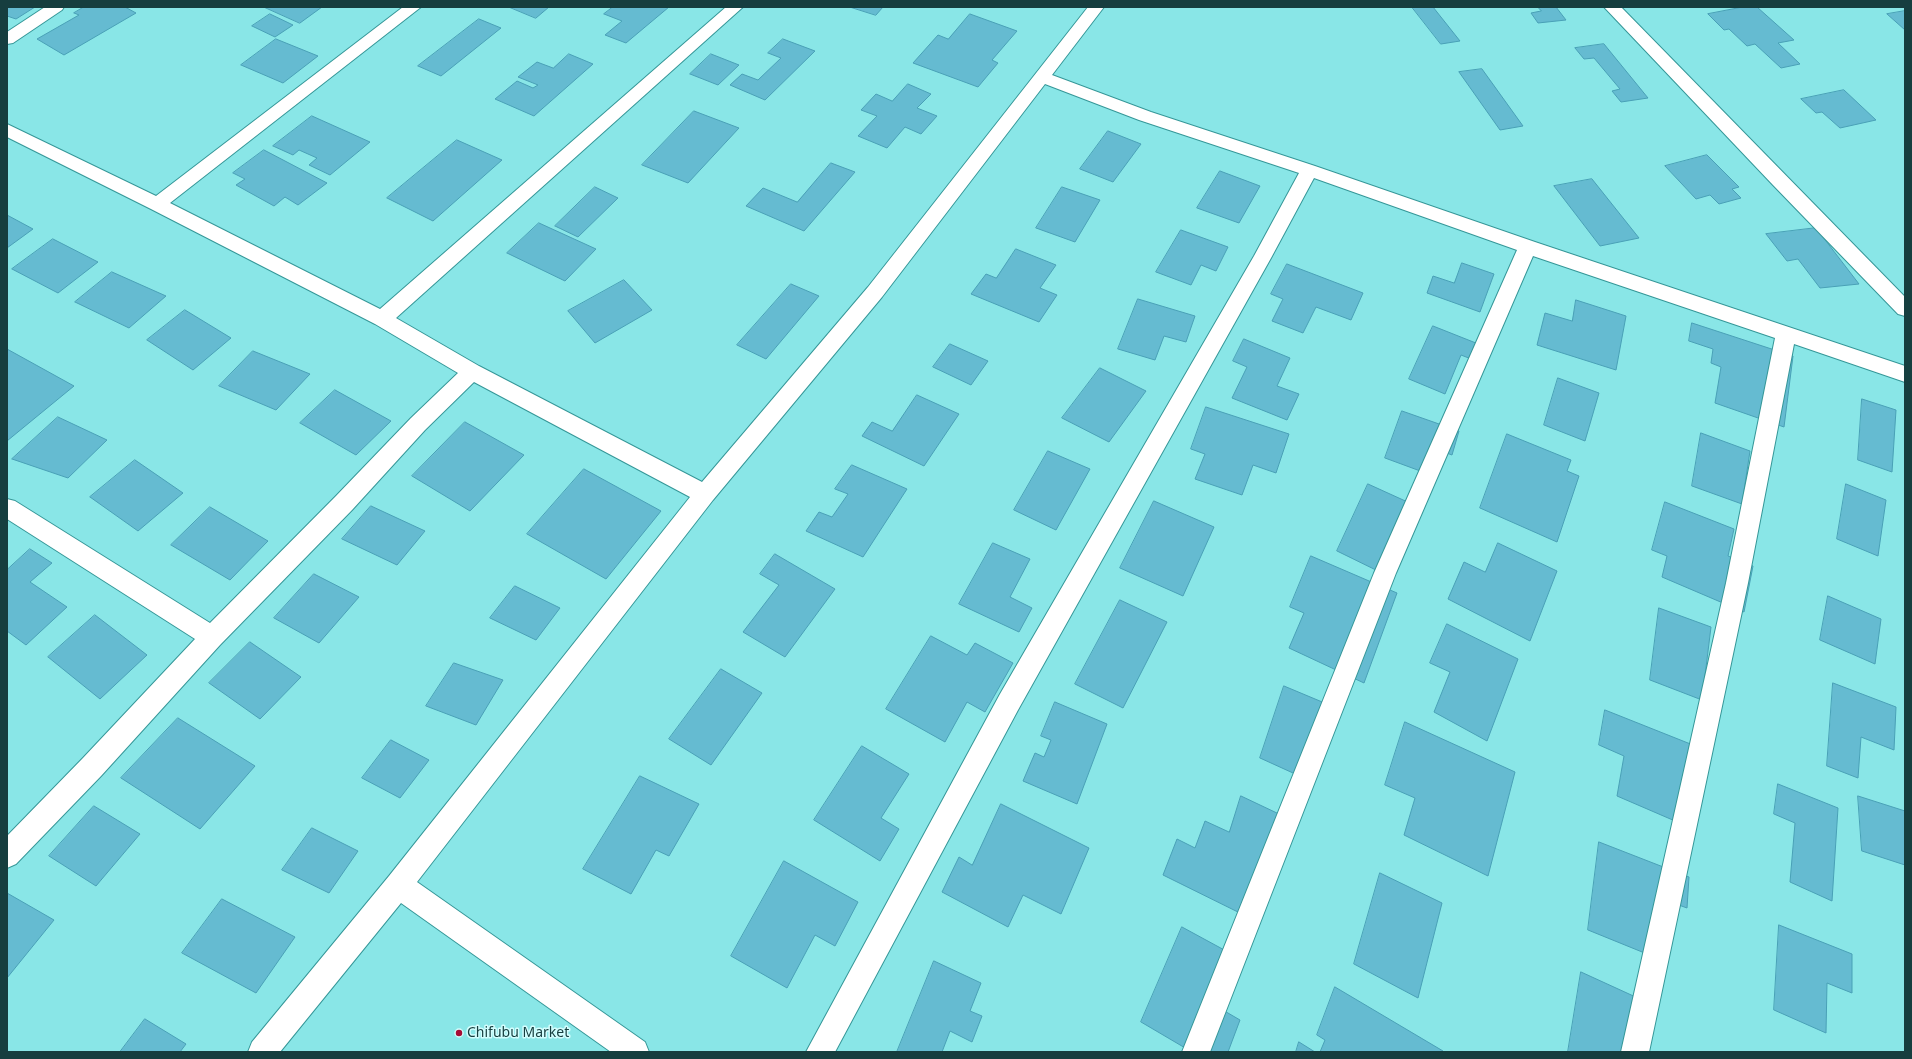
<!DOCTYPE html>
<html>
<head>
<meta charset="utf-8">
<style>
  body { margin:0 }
  #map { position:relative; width:1912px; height:1059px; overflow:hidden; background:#89e6e7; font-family:"Noto Sans",sans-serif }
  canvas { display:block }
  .frame { position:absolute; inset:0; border:8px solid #163e3f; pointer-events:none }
</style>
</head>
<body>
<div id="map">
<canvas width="1912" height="1059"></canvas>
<div class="frame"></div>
</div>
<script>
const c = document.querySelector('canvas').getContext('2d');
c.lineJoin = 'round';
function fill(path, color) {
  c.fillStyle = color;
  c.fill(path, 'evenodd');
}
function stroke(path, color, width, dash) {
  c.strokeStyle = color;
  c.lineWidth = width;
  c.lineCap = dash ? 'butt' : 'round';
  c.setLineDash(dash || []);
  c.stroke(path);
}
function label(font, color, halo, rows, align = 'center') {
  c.font = font + ' "Noto Sans",sans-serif';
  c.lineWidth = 3;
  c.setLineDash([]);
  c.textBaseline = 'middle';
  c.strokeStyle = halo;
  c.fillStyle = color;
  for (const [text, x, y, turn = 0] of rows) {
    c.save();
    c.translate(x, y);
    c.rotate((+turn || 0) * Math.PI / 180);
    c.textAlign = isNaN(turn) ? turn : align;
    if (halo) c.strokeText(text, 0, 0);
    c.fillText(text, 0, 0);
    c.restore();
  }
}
const building = new Path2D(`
  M7,7H35L16,19L7,16Z
  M84,7H125L136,13L64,55L37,39L79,15L74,13Z
  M264,7H322L300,23Z
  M509,7H549L536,18Z
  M613,7H669L626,43L605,35L622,21L604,14Z
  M850,7H883L876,15Z
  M1412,7H1433L1460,41L1441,44Z
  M1538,7H1556L1566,20L1538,23L1531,13L1541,11Z
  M1743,7H1757L1794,40L1778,43L1800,64L1781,68L1755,44L1747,46L1729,29L1724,30L1708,14Z
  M1905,11V30L1887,14Z
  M270,14L293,25L275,37L252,26Z
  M970,14L1017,31L992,60L998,63L978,87L913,63L938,35L948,39Z
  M479,19L501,28L441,76L418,66Z
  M276,39L318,56L283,83L241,65Z
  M783,39L815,51L765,100L730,85L742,74L758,80L781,58L768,53Z
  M1604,44L1648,98L1621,102L1612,91L1620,89L1594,58L1584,59L1575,48Z
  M569,54L593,64L534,116L495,99L517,81L533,88L538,85L518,77L537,62L553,68Z
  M711,54L739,65L718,85L690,74Z
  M1482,69L1523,126L1500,130L1459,72Z
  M908,84L931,94L917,108L937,116L921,134L905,127L887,148L858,136L877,116L861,110L876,94L892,101Z
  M1844,90L1876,120L1840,128L1822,112L1816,113L1801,99Z
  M694,111L739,128L688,183L642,165Z
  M312,116L370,142L330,175L309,165L317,158L299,150L293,155L273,146Z
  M1108,131L1141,144L1113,182L1080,169Z
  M457,140L502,160L433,221L387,198Z
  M264,150L327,183L298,205L285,197L274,206L236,185L245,179L233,173Z
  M1707,155L1739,187L1732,189L1741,198L1719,204L1710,195L1696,199L1665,166Z
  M831,163L855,172L804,231L746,206L763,188L797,202Z
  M1220,171L1260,186L1239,223L1197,208Z
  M1592,179L1639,238L1600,246L1554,186Z
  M595,187L618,198L578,237L555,226Z
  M1062,187L1100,200L1075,242L1036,228Z
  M7,215L33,229L7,248Z
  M539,223L596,249L565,281L507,253Z
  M1816,228L1859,284L1820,288L1798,259L1787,261L1766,234Z
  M1181,230L1228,247L1216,271L1201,265L1191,285L1156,272Z
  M53,239L98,262L58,293L12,269Z
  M1016,249L1056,265L1040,288L1057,295L1039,322L971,294L986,274L996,278Z
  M1462,263L1494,274L1480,312L1427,293L1433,276L1454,283Z
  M1287,264L1363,293L1351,320L1316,307L1303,333L1272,321L1283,299L1271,294Z
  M112,272L166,296L129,328L75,302Z
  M624,280L652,310L595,343L568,311Z
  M791,284L819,296L766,359L737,345Z
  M1138,299L1195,316L1186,342L1164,336L1155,360L1118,349Z
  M1576,300L1626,316L1616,370L1537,345L1545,313L1572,321Z
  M185,310L231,338L193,370L147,340Z
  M1692,323L1793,356L1784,427L1715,403L1721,367L1711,363L1713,349L1689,341Z
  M1433,326L1491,349L1484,364L1461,355L1445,394L1409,379Z
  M1244,339L1290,358L1277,386L1299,394L1287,420L1232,398L1247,367L1233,361Z
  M950,344L988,361L971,385L933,367Z
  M7,349L74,386L7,441Z
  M253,351L310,374L276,410L219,386Z
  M1100,368L1146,391L1109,442L1062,418Z
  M1558,378L1599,393L1585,441L1544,425Z
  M335,390L391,421L356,455L300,423Z
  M917,395L959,414L924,466L862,436L872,422L892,431Z
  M1862,399L1896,410L1892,472L1858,460Z
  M1206,407L1289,434L1276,473L1253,465L1242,495L1195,479L1205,454L1191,449Z
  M1402,411L1459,431L1452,455L1431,447L1423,472L1385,458Z
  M58,417L107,440L68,478L12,459Z
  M465,422L524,455L470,511L412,476Z
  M1701,433L1750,451L1742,504L1692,486Z
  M1507,434L1571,460L1567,471L1579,476L1557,542L1480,508Z
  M1048,451L1090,469L1056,530L1014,510Z
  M135,460L183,493L138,531L90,497Z
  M852,465L907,489L863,557L806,531L819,512L832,517L848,494L835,489Z
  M584,469L661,511L606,579L527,534Z
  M1368,484L1412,504L1382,573L1337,551Z
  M1846,484L1886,500L1878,556L1837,539Z
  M1154,501L1214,527L1183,596L1120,568Z
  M1665,502L1734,529L1728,556L1753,566L1744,612L1662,577L1667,556L1652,550Z
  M371,506L425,531L397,565L342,539Z
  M210,507L268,541L230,580L171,545Z
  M993,543L1030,559L1010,597L1032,608L1019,632L959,604Z
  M1498,543L1557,571L1530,641L1448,599L1464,562L1485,572Z
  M30,549L52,563L30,582L67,607L26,645L7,631V570Z
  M775,554L835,589L785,657L743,632L779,585L760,574Z
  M1311,556L1397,593L1364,683L1289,648L1304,613L1290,607Z
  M314,574L359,597L319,643L274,618Z
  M515,586L560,608L536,640L490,618Z
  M1828,596L1881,619L1875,664L1820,640Z
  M1120,600L1167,622L1123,708L1075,684Z
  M1659,608L1711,627L1702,700L1650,680Z
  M95,615L147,655L100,699L48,657Z
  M1447,624L1518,659L1487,741L1434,712L1450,672L1430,663Z
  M931,636L967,655L975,643L1013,663L985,712L967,702L945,742L886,709Z
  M250,642L301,677L260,719L209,683Z
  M454,663L503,680L476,725L426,706Z
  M721,669L762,693L711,765L669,739Z
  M1833,683L1896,707L1894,750L1861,737L1858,778L1827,766Z
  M1284,686L1327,704L1304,778L1260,758Z
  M1055,702L1107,724L1077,804L1023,781L1035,753L1044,757L1051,740L1041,736Z
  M1605,710L1693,745L1682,824L1617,796L1624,756L1599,745Z
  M178,718L255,766L200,829L121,778Z
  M1405,722L1515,772L1488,876L1404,835L1415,798L1385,785Z
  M391,740L429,760L400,798L362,778Z
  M862,746L909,774L881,818L899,829L880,861L814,820Z
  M640,776L699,804L669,856L656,850L631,894L583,869Z
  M1778,784L1838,808L1832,901L1790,882L1795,823L1774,814Z
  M1241,796L1279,814L1246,916L1163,875L1177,839L1195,848L1205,821L1229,832Z
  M1858,796L1905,811V865L1862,851Z
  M1001,804L1089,848L1061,914L1023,895L1008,927L942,892L959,857L972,865Z
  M94,806L140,834L96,886L49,856Z
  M312,828L358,851L329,893L282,870Z
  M1599,842L1689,877L1687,908L1657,897L1652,956L1588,930Z
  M784,861L858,902L835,946L815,935L787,988L731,956Z
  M1380,873L1442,903L1418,998L1354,964Z
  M7,893L54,920L7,978Z
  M222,899L295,937L256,993L182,953Z
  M1779,925L1852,954V993L1827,983L1826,1033L1774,1010Z
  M1182,927L1228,952L1209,1002L1240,1020L1228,1052H1192L1141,1022Z
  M934,961L981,983L970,1011L982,1016L972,1042L950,1031L942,1052H897Z
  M1581,972L1640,999L1633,1052H1568Z
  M1335,987L1443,1051V1052H1320L1325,1040L1317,1035Z
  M145,1019L186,1044L180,1052H120Z
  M1299,1042L1315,1052H1296Z`);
fill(building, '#65bbd1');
stroke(building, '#49a0b6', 1);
const street = new Path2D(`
  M45,7H64L62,10L13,43L7,44V32Z
  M403,7H421L170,203L380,309L726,7H743L396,318L479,366L702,482L868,287L1088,7H1104L1052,75L1151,112L1315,166L1535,242L1905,366V382L1794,344L1748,583L1649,1052H1621L1726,583L1775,338L1533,256L1396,573L1210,1052H1182L1374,573L1517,250L1314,178L1271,258L1018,710L835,1052H806L1000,694L1254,256L1299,173L1139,120L1045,84L882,297L713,500L417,882L645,1042L649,1052H611L401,903L280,1052H248L252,1042L389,876L690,497L474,382L425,430L352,510L220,645L101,776L16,864L7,868V836L83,758L195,639L7,519V499L15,501L210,623L336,496L411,418L458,373L375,324L151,209L7,137V124L156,196Z
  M1604,7H1621L1905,297V316L1898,314L1773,185Z`);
stroke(street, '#359798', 2);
fill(street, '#fff');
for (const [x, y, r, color] of [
  [459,1033,4,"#a60b34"]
]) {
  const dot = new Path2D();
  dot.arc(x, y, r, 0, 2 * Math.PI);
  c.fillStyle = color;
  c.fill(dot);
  stroke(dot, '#d3fefe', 1.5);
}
label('14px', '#163e3f', '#d3fefe', [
  ["Chifubu Market",467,1033]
], 'left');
</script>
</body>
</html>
